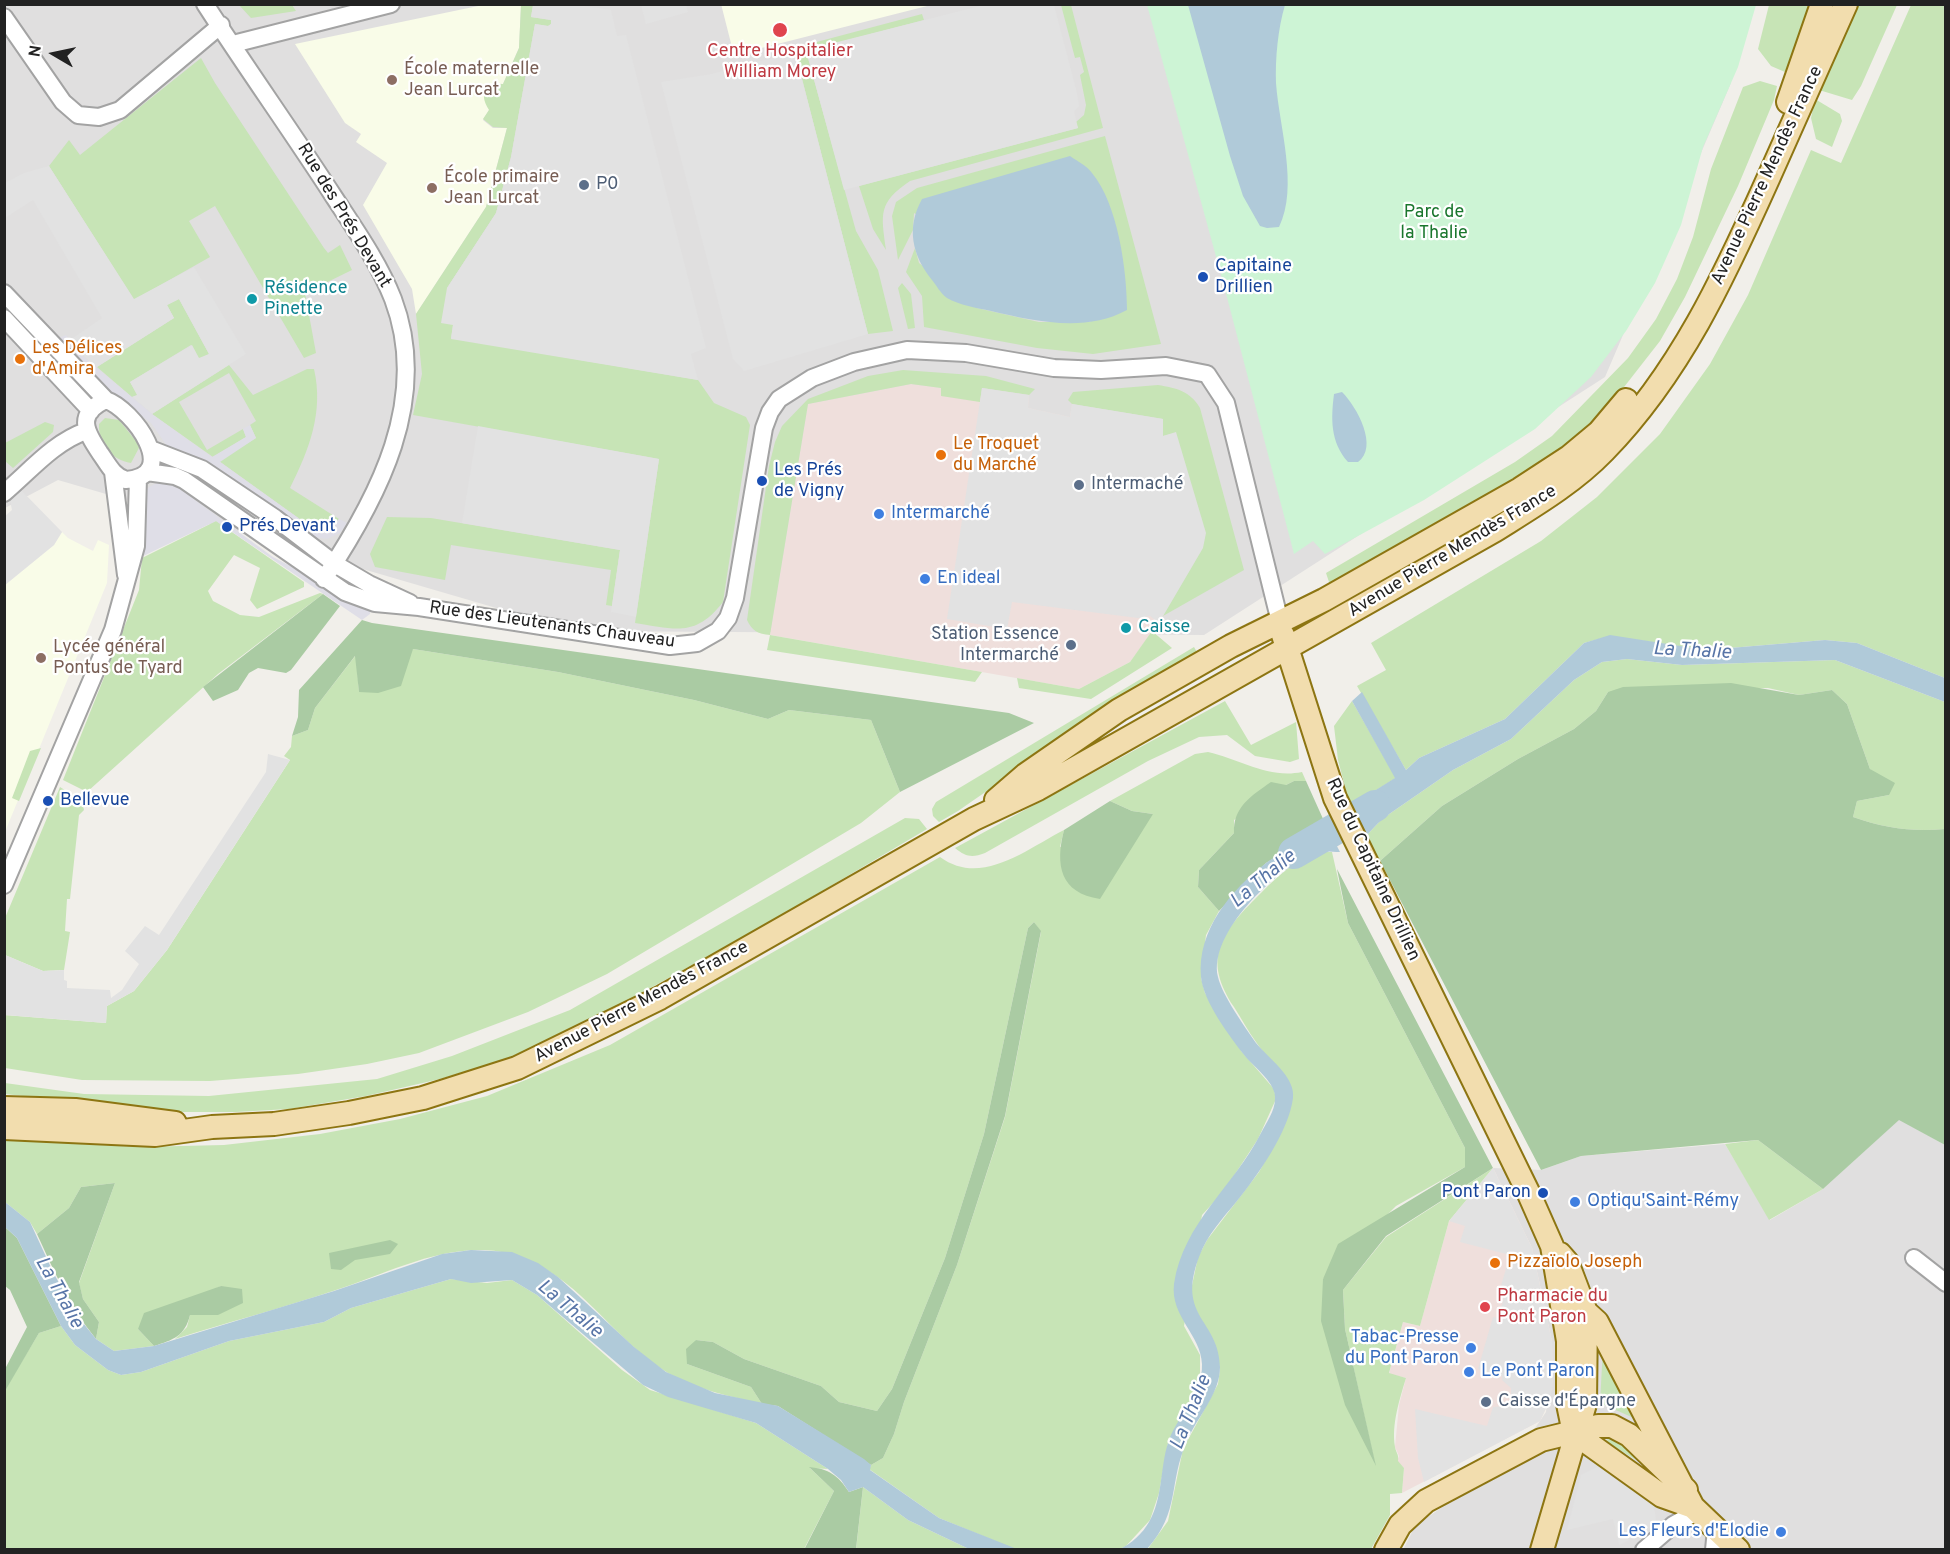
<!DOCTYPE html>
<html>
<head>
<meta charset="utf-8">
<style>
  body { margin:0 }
  #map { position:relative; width:1950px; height:1554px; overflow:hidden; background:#f1efea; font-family:Overpass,sans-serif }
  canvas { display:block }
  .frame { position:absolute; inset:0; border:6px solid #222; pointer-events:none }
  .north { position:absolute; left:24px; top:24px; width:60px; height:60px; -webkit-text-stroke:4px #fff; paint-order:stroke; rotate:279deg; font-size:16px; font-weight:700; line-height:24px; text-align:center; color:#222 }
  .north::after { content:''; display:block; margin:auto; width:21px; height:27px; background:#222; clip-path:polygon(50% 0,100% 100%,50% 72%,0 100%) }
</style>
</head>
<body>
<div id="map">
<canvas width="1950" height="1554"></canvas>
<div class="frame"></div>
<div class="north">N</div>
</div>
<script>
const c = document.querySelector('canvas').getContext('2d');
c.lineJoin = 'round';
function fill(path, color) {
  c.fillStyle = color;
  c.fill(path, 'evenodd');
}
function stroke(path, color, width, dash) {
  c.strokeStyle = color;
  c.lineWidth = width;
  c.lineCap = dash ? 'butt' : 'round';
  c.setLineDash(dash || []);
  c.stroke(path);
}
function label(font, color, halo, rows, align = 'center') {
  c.font = font + ' Overpass,sans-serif';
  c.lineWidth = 4.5;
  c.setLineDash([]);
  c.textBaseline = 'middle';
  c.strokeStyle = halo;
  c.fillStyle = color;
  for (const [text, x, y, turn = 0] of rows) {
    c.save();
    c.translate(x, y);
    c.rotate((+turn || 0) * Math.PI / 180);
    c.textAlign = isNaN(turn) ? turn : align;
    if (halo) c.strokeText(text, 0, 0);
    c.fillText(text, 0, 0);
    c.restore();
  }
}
fill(new Path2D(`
  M5,5H1726L1731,83L1605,377L1204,635L575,631L58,480L5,508Z
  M1899,1119L1945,1145V1549L1403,1550L1415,1526L1516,1456L1546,1412L1552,1342L1532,1248L1493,1168L1541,1170L1581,1156L1725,1144L1770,1220L1823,1189Z`), '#e0dfdf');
fill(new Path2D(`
  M911,384L942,388L941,395H1029L1028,408L1070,417L1072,404L1203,548L1159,623L1130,662L1079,689L770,635L808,404Z
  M1493,1168L1532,1248L1552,1342L1553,1381L1550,1400L1540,1421L1402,1493L1404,1468L1397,1461L1399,1456L1395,1447L1399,1405L1406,1378L1389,1374L1403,1322L1420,1326L1449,1221Z`), '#efdfdc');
fill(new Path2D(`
  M721,4H931V5L734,55Z
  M483,5H521L519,48L503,84L494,83L489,110L483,120L493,128H507L486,207L416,314L412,289L363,205L387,163L356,142L361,134L345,123L295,44Z
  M62,532L68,538L93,551L98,540L109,545L107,583L5,832V585L54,545Z`), '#f9fce8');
fill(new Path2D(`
  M239,5H292L296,11L251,18Z
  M521,5H533L531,17L551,20V24L548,26L535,24L511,157L496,213L447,288L453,325L451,338L698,380L714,403L746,417L750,425L723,602C695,638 675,629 635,623L659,459L413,415L422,374L416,314L486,207L507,128L493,127L483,119L489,110C483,100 482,95 488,84H503L519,48Z
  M1061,5H1071L1103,128L910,181C878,203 881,213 886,250L873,229L859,186L1078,128L1076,122L1084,115L1086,105L1080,75L1084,72L1080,57L1075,58Z
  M1769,5H1813L1785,72L1771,66L1758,49Z
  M1851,5H1897L1861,86L1852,100L1819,90Z
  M1911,5H1945V678L1857,643L1825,640L1706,650L1610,636L1584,643L1505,719L1419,758L1406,770L1357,686L1386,670L1371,643L1541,541L1597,497L1660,434L1710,364L1748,295L1811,150L1841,163Z
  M922,14L924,20L806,51L856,231L878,270L893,331L868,334L794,48Z
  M201,58L215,83L324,248L328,253L340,245L352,270L305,293L316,353L304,358L215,206L189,221L210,257L134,300L49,166L69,140L80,155Z
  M1760,81L1777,86L1774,100L1738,186L1685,297L1660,341L1610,405L1575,438L1526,476L1330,585L1326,573L1515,462L1552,436L1628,358L1656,319L1677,279L1693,237L1711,169L1743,87Z
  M1815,99L1840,114L1842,121L1832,147L1816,139L1811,118Z
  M1105,136L1161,344L1093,354L1037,348L924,327L922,296L906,272L915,248L919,263L977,308L1039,322H1091L914,213L913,230L898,260L892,216L896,202L917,188Z
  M902,283L911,294L915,328L908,329L898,288Z
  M179,299L209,354L199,359L191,345L130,382L138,395L132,397L97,367L174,318L167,305Z
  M229,365L253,395L307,369H314C324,412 309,450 290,488L339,519C333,529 326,530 315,530L219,461L256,438L250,425L256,421L229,373L179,402L207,450L243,429L246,437L213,457L152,414Z
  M903,370L986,376L1035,389L1029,395L982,388L980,402L941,396V388L911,384L808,404L770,635L982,672L975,682L767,650L770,635C758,634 752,631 747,620L769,466L775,442L782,426L808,399L868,376Z
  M1158,385C1176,388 1190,391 1200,408L1244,570L1163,616L1176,433L1163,436V419L1072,404L1068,400L1073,392Z
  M105,418L119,420L140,446L131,463C112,460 98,444 99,424Z
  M45,422L54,425L53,432L13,468L5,461V443Z
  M387,517L431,518L620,550L612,606L606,605L611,570L451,545L445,580L375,567L370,554Z
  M216,521L304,582V587L257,609L250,600L260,568L234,555L208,591L213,601L240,615L259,617L320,593L323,594L218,674L87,792L63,780L139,590L142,558Z
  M1152,631L1172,648L1091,699L1019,688L1017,678L1079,689L1130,662Z
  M1194,647L1198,654L1115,702L958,811L939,822L933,816L932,809L936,802Z
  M413,649L558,672L694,700L768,719L789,710L871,720L900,792L861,823L607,974L528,1012L419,1053L367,1064L298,1074L210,1081L82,1080L5,1068L4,1015L106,1023L107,1006L134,991L167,950L290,760L284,756L291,747L292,736L308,730L315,708L356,655L359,692Z
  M1627,659L1682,665L1835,660L1945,702V829C1913,832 1884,828 1853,817L1857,801L1889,795L1870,769L1847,704L1832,690L1799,695L1768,688L1608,692L1596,711L1574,729L1518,759L1442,806L1380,861L1365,837L1382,819L1453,770L1511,739L1574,680L1602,662Z
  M1225,701L1251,745L1296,722L1299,759L1290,762L1255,756L1227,735L1199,737L1148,761L985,853C972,858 966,857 955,848Z
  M1352,701L1396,778L1350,806L1338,760L1334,726Z
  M41,748L19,801L12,798L30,751Z
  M1208,752C1240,759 1268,779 1302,772L1306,781H1294L1286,785L1234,820V833L1199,870L1198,887L1219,911L1206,935L1201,978L1205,993L1242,1052L1274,1089L1276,1099L1258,1139L1224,1191L1202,1215L1184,1326L1200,1355V1381L1168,1443L1159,1493L1150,1520L1126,1546L1120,1549L1017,1550L939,1518L869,1469L871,1465L883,1458L894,1434L904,1402L957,1265L1005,1117L1041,932L1034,922L1028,928L984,1134L945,1258L892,1389L877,1411L839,1402L821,1386L744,1359L713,1342L696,1340L687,1364L751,1387L762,1404C730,1396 697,1390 668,1373C626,1348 598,1306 559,1278C537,1262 511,1251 484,1250C434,1248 382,1275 336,1290C283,1308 228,1322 175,1339L187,1327L190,1315H218L221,1286L138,1329L154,1346L114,1351L96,1339L99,1322L83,1299L79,1283L115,1183L81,1187L69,1208L37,1234L30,1222L5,1202L4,1140L139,1147L224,1145L320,1134L400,1119L487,1096L610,1045L940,857C981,887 1025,850 1064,830L1060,847L1153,814L1132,811L1110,801L1195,754Z
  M60,787L82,801L84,810L79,815L70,899H67L65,931L70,932L64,970L43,971L5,955V918Z
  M905,818L919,819L927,829L768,923L569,1033L500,1061L440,1079L366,1096L289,1109L236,1112H166L5,1094V1083L84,1094L209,1096L377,1079L452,1056L570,1010Z
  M1317,852H1332L1348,923L1465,1148V1167L1396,1206L1323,1279L1375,1464L1345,1329L1343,1290L1386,1237L1493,1168L1449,1221L1420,1326L1403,1322L1389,1373L1406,1378C1400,1398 1391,1425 1395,1447C1396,1453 1399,1454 1398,1461L1404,1468L1402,1493L1390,1494V1515L1371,1549L1147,1550L1168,1521L1183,1449L1218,1384L1220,1369L1216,1349L1192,1302L1191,1290L1198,1257L1207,1240L1259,1172L1282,1130L1288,1080C1278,1067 1265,1056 1256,1042C1248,1031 1241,1018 1234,1007C1203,960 1219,935 1255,899C1272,882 1293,860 1317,852Z
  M1758,1140L1823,1189L1769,1220L1725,1144Z
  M451,1279L487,1283L512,1280L537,1295L622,1370L650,1390L756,1423L828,1469L810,1468L834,1491L804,1549H5L4,1391L39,1333L61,1326L75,1345L108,1370L121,1375L141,1372L229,1341L324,1322L351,1308Z
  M1603,1347L1636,1419L1600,1403Z
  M1608,1437L1624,1440L1642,1459L1638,1461L1607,1442Z
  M863,1487L908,1520L969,1549L856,1550Z`), '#c7e4b6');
fill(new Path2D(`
  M323,594L340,606L291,670L286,673L258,668L249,673L238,690L213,701L203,687Z
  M362,620L372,623L1009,713L1034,723L900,792L871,720L789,710L768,719L694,700L558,672L413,649L401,686L378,693L359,692L355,656L315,708L308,730L292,736L298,717L299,690Z
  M1731,683L1799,695L1832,690L1847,704L1870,769L1895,783L1889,795L1857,801L1853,817C1884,828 1913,832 1945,829V1145L1899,1120L1823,1189L1758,1140L1581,1156L1541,1170L1380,861L1442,806L1518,759L1574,729L1596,711L1608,692L1623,687Z
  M1294,781H1306L1324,821L1299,843L1266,863L1219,911L1198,887L1199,870L1234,833C1233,807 1251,796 1271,782L1286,785Z
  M1110,801L1132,811L1153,814L1100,899C1060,893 1055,865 1064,830Z
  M1337,869L1493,1168L1386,1236L1343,1290L1345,1329L1376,1466L1345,1405L1321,1321L1323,1279L1338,1244L1465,1167V1148L1348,923Z
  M1034,922L1041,931L1005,1116L957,1265L904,1402L894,1434L883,1458L871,1465L778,1406L762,1404L751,1387L687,1364L686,1349L696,1340L713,1342L744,1359L821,1386L839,1402L877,1411L892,1389L945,1258L984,1134L1028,928Z
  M115,1183L79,1282L83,1299L99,1322L96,1339C69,1306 54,1271 37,1234L69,1208L81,1187Z
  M5,1227L17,1238L61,1326L39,1333L5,1391V1369L27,1327L10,1290L5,1286Z
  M390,1240L398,1244L390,1254L355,1260L341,1270L331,1269L329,1253Z
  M221,1286L242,1289L243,1303L218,1315H190C185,1336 173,1340 154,1346L138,1329L144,1313Z
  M809,1467C829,1469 838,1475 849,1492L863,1487L856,1549L804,1550L834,1491Z`), '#aacba3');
fill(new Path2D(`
  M1147,5H1756L1738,67L1703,147L1681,225L1655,283L1626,331L1591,377L1535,429L1424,500L1325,554L1313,541L1294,554L1223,282Z`), '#cdf4d5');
fill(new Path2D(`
  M533,5H578L611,10L617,36L626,35L706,348L691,354L698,380L451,339L453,325L441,323L447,288L496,213L511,157L535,24L548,26L551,24V20L531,17Z
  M641,5H686L688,12L646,24Z
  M984,5H1054L1077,93L1079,106L1074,112L1078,128L844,190L806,50Z
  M795,52L868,334L744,371L733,359L661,82L712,74Z
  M49,166L134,299L194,267L246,354L152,414L132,397L137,395L130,382L192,345L199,358L209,354L179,299L167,305L174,318L97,367L78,352L70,340L102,318L33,200L5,218V183L24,173Z
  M982,388L1029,395L1028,408L1070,417L1072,404L1163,419V436L1176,432L1206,533L1203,548L1159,623L1150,616L1138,618L1012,602L1007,629L947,619Z
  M478,426L659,459L636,617L611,612L620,550L462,523Z
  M21,490L62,532L54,545L5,585V516L12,510L10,500Z
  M268,754L290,760L167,950L134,991L107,1006L106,1023L5,1015V955L43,971L64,970V980L67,981V988L110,990L111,998L122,990L139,964L125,951L145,926L159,935L266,772Z
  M1493,1168L1532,1248L1552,1342L1553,1381L1550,1400L1540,1421L1424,1482L1418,1458L1415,1409L1487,1426L1493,1407L1505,1406L1511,1399V1388L1502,1380V1376L1478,1369L1493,1317L1498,1318L1504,1298L1498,1296L1510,1255L1460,1242L1465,1226L1449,1221Z
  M1609,1465L1648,1493L1655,1512L1656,1523L1647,1531L1619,1545L1613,1519L1567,1530L1581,1475L1595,1468Z`), '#e2e2e2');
fill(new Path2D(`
  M66,335L78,352L152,414L212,457L246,437L243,429L250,425L256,438L220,462L315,530H327L339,519L347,523L340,533L327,539L314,537L211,466L167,446L151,423L104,389L56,339Z
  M159,482L173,484L273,557L371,608L370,614L362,620L216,521L139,558L141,496L149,487Z`), '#dfdee7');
fill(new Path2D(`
  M1188,5H1285C1278,28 1275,59 1276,83C1279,126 1299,187 1279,227L1267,228L1260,226L1243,196L1230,156Z
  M1070,156C1077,161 1087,166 1092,173C1118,204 1127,271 1127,310C1085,333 1034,321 991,311C977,308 959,305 947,298C941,294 936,285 932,280C912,255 906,228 922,199Z
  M1342,392C1357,407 1379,447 1358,462H1348C1330,442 1331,418 1334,394Z
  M1610,635L1706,650L1825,640L1857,643L1945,678V702L1835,660L1682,665L1627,659L1602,662L1574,680L1511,739L1453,770L1382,819L1365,837L1350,806L1395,778L1352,701L1362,692L1406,770L1419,758L1505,719L1584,643Z
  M1324,821L1340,852C1331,852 1320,850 1313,854C1276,869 1208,933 1218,977C1222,995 1245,1027 1256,1043C1268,1058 1296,1077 1293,1098C1289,1131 1258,1175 1237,1201C1223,1218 1207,1235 1199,1257C1176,1318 1219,1319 1220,1367C1220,1394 1197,1417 1187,1441C1168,1483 1181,1511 1147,1549H1120C1131,1544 1143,1533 1149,1522C1163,1498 1160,1468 1168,1443C1177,1415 1203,1395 1202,1364C1201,1335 1170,1316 1174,1284C1183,1223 1234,1186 1261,1133C1266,1123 1275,1111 1275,1099C1277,1084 1254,1067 1245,1056C1230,1037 1203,1001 1201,977C1197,930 1231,890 1266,863C1276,855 1290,850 1300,841C1309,835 1315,827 1324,821Z
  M5,1202L30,1222L54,1274L79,1318L96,1339L114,1351L154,1346L334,1291L442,1254L471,1250L512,1252L538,1263L558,1277L634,1347L666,1372L715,1393L778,1406L864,1459L871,1465L870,1470L939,1518L1017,1549H969L908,1520L863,1487L849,1492L841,1480L828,1469L756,1423L668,1397L643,1385L537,1295L512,1280L471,1283L451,1279L351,1308L324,1322L229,1341L141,1372L121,1375L108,1370L75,1345L61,1326L17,1238L5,1227Z`), '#b0cad9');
stroke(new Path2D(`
  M1294,853L1375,806`), '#b0cad9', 32);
const minor = new Path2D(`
  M205,4C247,69 292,132 334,197C355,229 379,263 393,299C431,399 378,498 324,579
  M4,17L63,102L78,115L99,117L120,110L221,25
  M233,44L391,4
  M4,293L106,400
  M4,318L91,411
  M106,400C133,409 182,476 126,480C113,476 108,464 100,453C86,432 75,414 106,400Z
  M153,450L202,469L275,518L335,564L369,584L410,603
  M113,472L126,575
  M147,472L175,476L184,480L345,592L375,603L419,607L670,646L697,643L718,631L728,618L735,598L764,428L770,412L779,399L812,378L854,362L907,350L966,353L1054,368L1101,370L1166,366L1207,374L1226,403L1280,622
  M4,493C30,471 54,442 86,431
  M4,885L113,630L136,546L138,478
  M1914,1258L1946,1283
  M1644,1550L1673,1525L1698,1511
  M1714,1550L1716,1529`);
const major = new Path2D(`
  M1788,102L1822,4
  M1283,635L1335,798L1529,1194L1552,1246L1568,1341V1404L1574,1433L1662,1496L1693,1507
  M996,800L1025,775L1119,710L1231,646L1324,600L1520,489L1569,457L1599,432L1626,400
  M4,1108L75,1110L175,1123
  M4,1128L155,1135L212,1127L274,1124L349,1113L423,1098L517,1068L660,998L974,819L1038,789L1494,531C1532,507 1572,484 1604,451C1680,373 1724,277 1768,179C1794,121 1820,63 1846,4
  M1586,1312L1597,1322L1693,1507L1738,1550
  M1386,1550L1400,1525L1426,1501L1541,1440L1598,1426H1612L1629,1435L1686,1490
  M1542,1550L1585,1404L1586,1312L1567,1262L1560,1254`);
stroke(minor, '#a3a3a3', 20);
stroke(major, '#8d7512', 26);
stroke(minor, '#fff', 16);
stroke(major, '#f2ddae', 22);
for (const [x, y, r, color] of [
  [780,30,8,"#e0444e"],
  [392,80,6,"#8d6e63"],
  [584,185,6,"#5c6f8a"],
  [432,188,6,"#8d6e63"],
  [1203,277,6,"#1a4fb4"],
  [252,299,6,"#0f9aa8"],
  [20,359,6,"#e8710a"],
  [941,455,6,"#e8710a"],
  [762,481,6,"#1a4fb4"],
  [1079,485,6,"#5c6f8a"],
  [879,514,6,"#3f7fe0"],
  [227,527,6,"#1a4fb4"],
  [925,579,6,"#3f7fe0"],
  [1126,628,6,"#0f9aa8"],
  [1071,645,6,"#5c6f8a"],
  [41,658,6,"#8d6e63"],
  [48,801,6,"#1a4fb4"],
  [1543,1193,6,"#1a4fb4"],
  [1575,1202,6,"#3f7fe0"],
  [1495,1263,6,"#e8710a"],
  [1485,1307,6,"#e0444e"],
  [1471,1348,6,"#3f7fe0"],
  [1469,1372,6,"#3f7fe0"],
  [1486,1402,6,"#5c6f8a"],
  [1781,1532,6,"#3f7fe0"]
]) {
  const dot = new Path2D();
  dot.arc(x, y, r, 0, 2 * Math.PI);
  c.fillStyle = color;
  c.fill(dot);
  stroke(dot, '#fff', 2);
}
label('18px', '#be3a42', '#fff', [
  ["Centre Hospitalier",780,52],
  ["William Morey",780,73],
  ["Pharmacie du",1497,1297,"left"],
  ["Pont Paron",1497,1318,"left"]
]);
label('18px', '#785e54', '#fff', [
  ["École maternelle",404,70],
  ["Jean Lurcat",404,91],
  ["École primaire",444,178],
  ["Jean Lurcat",444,199],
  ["Lycée général",53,648],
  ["Pontus de Tyard",53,669]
], 'left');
label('18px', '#222', '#fff', [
  ["Avenue Pierre Mendès France",1768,176,-65],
  ["Rue des Prés Devant",343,216,59],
  ["Avenue Pierre Mendès France",1453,552,-31],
  ["Rue des Lieutenants Chauveau",552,626,8],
  ["Rue du Capitaine Drillien",1372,870,65],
  ["Avenue Pierre Mendès France",642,1003,-28]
]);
label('18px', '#4e5e75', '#fff', [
  ["P0",596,185],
  ["Intermaché",1091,485],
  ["Station Essence",1059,635,"right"],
  ["Intermarché",1059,656,"right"],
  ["Caisse d'Épargne",1498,1402]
], 'left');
label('18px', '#1a762d', '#fff', [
  ["Parc de",1434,213],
  ["la Thalie",1434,234]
]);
label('18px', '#164399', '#fff', [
  ["Capitaine",1215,267],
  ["Drillien",1215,288],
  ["Les Prés",774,471],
  ["de Vigny",774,492],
  ["Prés Devant",239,527],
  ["Bellevue",60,801],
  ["Pont Paron",1531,1193,"right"]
], 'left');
label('18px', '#0d838f', '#fff', [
  ["Résidence",264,289],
  ["Pinette",264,310],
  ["Caisse",1138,628]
], 'left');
label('18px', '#c56008', '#fff', [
  ["Les Délices",32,349],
  ["d'Amira",32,370],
  ["Le Troquet",953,445],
  ["du Marché",953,466],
  ["Pizzaïolo Joseph",1507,1263]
], 'left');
label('18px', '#366cbe', '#fff', [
  ["Intermarché",891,514],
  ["En ideal",937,579],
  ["Optiqu'Saint-Rémy",1587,1202],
  ["Tabac-Presse",1459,1338,"right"],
  ["du Pont Paron",1459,1359,"right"],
  ["Le Pont Paron",1481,1372],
  ["Les Fleurs d'Elodie",1769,1532,"right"]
], 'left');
label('italic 20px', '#5875a7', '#fff', [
  ["La Thalie",1692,652,3],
  ["La Thalie",1264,880,-40],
  ["La Thalie",58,1293,61],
  ["La Thalie",569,1310,40],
  ["La Thalie",1192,1413,-68]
]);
</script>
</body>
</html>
